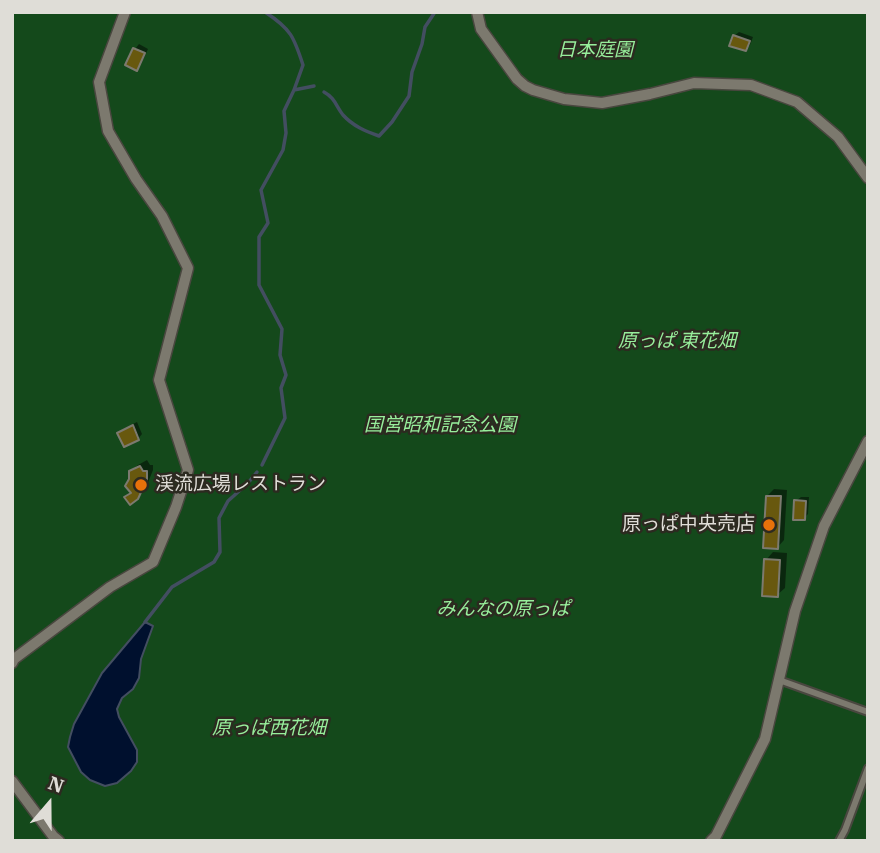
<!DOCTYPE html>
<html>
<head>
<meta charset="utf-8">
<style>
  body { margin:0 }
  #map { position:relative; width:880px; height:853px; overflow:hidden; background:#2c2a20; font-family:"IBM Plex Serif",serif }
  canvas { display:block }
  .frame { position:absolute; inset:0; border:14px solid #dfddd7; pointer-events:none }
  .north { position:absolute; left:14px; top:769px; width:70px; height:70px; -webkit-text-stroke:5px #2c2a20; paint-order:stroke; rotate:20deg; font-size:19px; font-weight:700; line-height:28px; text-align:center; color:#dfddd7 }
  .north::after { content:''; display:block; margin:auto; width:24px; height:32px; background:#dfddd7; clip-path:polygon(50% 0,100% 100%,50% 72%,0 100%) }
</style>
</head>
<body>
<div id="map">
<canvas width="880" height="853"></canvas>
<div class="frame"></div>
<div class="north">N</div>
</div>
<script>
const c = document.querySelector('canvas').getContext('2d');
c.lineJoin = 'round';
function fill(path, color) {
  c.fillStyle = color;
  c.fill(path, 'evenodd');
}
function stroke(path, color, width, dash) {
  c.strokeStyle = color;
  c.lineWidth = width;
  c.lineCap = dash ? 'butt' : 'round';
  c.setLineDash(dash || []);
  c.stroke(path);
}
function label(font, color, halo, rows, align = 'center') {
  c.font = font + ' "IBM Plex Serif","Noto Sans JP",serif';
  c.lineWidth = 5;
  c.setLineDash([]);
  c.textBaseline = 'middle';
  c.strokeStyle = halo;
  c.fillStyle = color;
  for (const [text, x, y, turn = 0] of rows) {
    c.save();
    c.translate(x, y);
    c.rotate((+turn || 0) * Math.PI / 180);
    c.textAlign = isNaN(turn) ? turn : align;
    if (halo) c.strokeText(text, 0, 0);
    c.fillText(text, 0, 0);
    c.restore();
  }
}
fill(new Path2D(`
  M12,12H868V841H12Z`), '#14491b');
const water = new Path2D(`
  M145,622L153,626L141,659L139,678L133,689L122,698L117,709L119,717L137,750V762L131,771L117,783L105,786L90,780L81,772L68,747L70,737L74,724L102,673Z`);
fill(water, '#00102e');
stroke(water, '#434e61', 2);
fill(new Path2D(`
  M739,32L753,37L750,45L746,49L734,36Z
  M139,44L148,49L141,64L137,69L135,49Z
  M137,422L142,434L138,439L119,434L123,429Z
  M147,460L150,465H153V470L145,490L137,498L126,497L132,492L130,472L138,465Z
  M774,489L787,490L784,540L777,548L767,496Z
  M801,497H809L808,514L804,518L796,501Z
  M773,552L787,553L785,588L777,595L766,560Z`), '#0007');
stroke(new Path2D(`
  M265,12C291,29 294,37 303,65L294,90
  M324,92C335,98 336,106 343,115C353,126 365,131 379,136L392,122L409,96L412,72L422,44L425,27L435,12
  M262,465L285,418L281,388L286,375L280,355L282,329L259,285V237L268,223L261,190L283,150L286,133L284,111L294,90L314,86
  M145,622L172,587L214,562L220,552L219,518L228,501L248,483L257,472`), '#434e61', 3.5);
const building = new Path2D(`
  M733,35L750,41L746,51L729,46Z
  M133,48L145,53L137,71L125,65Z
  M133,425L139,440L124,447L117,433Z
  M140,466L143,471H147V479L138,499L130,505L124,497L131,493L125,486L129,479V471Z
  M766,496H781L778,549L763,548Z
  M794,500L806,501L805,520H793Z
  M764,559L780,560L778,597L762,596Z`);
fill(building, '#68580e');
stroke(building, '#7c7a6f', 2);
const service = new Path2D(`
  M779,680L868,712
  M839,841L845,830L868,768`);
const pedestrian = new Path2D(`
  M477,12L481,29L517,79L525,86L533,90L564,99L602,103L650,94L694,83L751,85L797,102L838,137L868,178
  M12,663L14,659L110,587L153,562L176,507L188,470L159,380L188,268L162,216L136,179L108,131L99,82L125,12
  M12,781L53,836L59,841
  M711,841L716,836L765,739L795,611L824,526L868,441`);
stroke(service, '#49473f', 10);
stroke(pedestrian, '#49473f', 13);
stroke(service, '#7c796e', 6);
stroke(pedestrian, '#7c796e', 10);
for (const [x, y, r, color] of [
  [141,485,7,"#e8710a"],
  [769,525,7,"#e8710a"]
]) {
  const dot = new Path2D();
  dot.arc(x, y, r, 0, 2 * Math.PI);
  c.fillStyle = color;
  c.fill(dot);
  stroke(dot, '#2c2a20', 2.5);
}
label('italic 19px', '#97ee9b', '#2c2a20', [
  ["日本庭園",595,51],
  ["原っぱ 東花畑",677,342],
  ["国営昭和記念公園",440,426],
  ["みんなの原っぱ",503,610],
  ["原っぱ西花畑",269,729]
]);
label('19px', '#dfddd7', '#2c2a20', [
  ["渓流広場レストラン",155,485],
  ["原っぱ中央売店",755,525,"right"]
], 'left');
</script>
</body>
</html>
